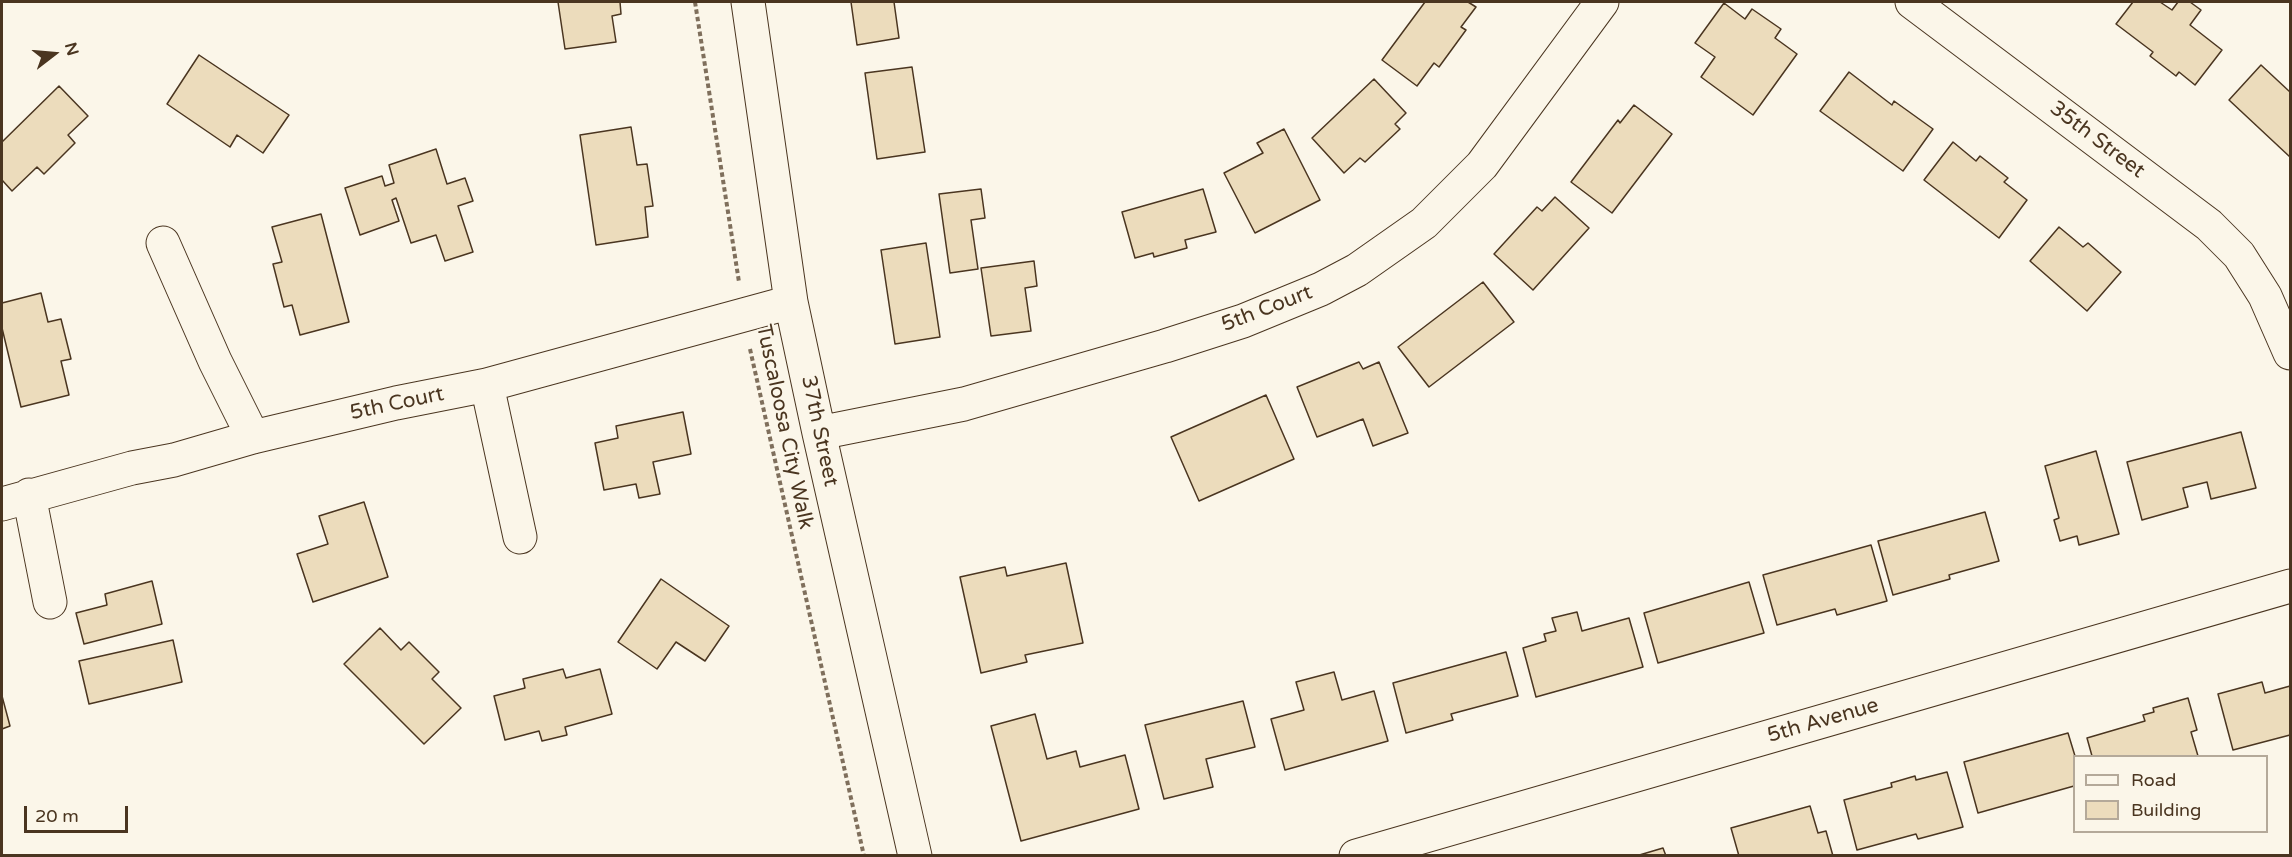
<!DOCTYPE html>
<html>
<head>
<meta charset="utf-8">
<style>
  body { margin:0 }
  #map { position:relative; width:2292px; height:857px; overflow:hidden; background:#fbf6e9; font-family:"Varela Round",sans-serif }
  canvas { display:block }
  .frame { position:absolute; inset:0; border:3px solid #4a3520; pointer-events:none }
  .legend { position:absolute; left:2073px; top:755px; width:195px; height:78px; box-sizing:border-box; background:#fbf6e9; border:2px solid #b4a999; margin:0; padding:8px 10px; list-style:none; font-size:18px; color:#4a3520 }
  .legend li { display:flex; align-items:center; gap:12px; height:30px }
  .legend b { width:30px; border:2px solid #b4a999 }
  .north { position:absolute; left:24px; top:24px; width:60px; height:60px; -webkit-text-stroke:4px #fbf6e9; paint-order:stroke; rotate:74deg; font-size:16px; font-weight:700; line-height:24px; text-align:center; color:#4a3520 }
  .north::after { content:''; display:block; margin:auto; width:21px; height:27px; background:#4a3520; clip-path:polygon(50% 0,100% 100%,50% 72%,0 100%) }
  .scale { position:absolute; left:24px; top:806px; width:104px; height:27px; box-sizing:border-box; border:3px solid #4a3520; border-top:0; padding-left:8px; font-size:18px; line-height:21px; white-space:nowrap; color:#4a3520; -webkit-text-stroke:4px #fbf6e9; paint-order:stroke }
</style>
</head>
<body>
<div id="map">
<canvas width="2292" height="857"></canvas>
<div class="frame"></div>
<ul class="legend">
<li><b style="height:8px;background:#fbf6e9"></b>Road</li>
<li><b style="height:16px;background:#ecdcbc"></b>Building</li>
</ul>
<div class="north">N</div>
<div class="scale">20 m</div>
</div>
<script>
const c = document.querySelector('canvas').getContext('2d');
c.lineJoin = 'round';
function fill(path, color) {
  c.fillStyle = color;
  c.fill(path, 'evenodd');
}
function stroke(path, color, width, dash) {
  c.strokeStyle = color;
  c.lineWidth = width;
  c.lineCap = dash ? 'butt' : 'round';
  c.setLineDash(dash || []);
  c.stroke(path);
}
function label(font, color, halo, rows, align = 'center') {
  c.font = font + ' "Varela Round",sans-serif';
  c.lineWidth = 4.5;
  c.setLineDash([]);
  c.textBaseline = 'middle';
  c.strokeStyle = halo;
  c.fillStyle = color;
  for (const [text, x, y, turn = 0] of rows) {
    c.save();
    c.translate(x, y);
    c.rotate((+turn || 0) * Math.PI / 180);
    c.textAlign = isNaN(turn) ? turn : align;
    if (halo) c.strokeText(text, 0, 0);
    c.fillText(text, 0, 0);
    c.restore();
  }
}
const building = new Path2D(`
  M558,2H620L621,14L612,16L616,42L565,49Z
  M851,2H894L899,38L857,45Z
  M1425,2H1468L1476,7L1461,27L1466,30L1439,67L1434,63L1417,86L1382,60Z
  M2133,2H2160L2172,10L2178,2H2190L2201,10L2190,25L2222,50L2195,85L2179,72L2176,76L2150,56L2153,52L2116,24Z
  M1724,3L1745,19L1752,9L1781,29L1775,38L1797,54L1753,115L1701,77L1715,57L1695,43Z
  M199,55L289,115L263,153L237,135L230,147L167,104Z
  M2261,65L2290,92V157L2229,100Z
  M912,67L925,152L877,159L865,73Z
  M1849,72L1892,105L1894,101L1933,129L1903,171L1820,111Z
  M1374,79L1406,113L1395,124L1400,129L1365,162L1360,158L1344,173L1312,138Z
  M59,86L88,116L68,135L75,143L44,174L37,167L12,191L2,180V142Z
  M1634,105L1672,134L1612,213L1571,182L1618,120L1620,123Z
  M631,127L637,165L647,164L653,206L645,207L648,237L596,245L580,135Z
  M1284,129L1320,200L1255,233L1224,173L1263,153L1257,143Z
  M1953,142L1976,161L1980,156L2008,178L2004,182L2027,200L1999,238L1924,180Z
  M436,149L447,184L465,178L473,201L458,206L473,252L445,261L436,235L411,243L396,198L392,200L399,221L360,235L345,188L382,176L385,186L394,183L389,165Z
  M981,189L985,218L971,220L978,269L950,273L939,194Z
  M1203,189L1216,232L1185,240L1187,248L1154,257L1153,253L1135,258L1122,212Z
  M1555,197L1589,228L1533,290L1494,254L1537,207L1542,211Z
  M321,214L349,322L300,335L292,305L284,307L273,264L282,262L272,227Z
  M2059,227L2083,247L2088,243L2121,272L2087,311L2030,261Z
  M926,243L940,337L895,344L881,250Z
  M1034,261L1037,286L1025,288L1031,331L991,336L981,268Z
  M1483,282L1514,322L1429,387L1398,347Z
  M41,293L48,322L61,319L71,359L61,361L69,395L21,407L2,328V303Z
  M1359,362L1363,369L1379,362L1408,433L1373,446L1363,419L1317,437L1297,387Z
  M1266,395L1294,459L1199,501L1171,437Z
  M683,412L691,454L653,462L660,494L639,498L636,484L604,490L595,443L618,438L616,426Z
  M2241,432L2256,488L2211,499L2207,482L2183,488L2188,507L2142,520L2127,462Z
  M2096,451L2119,534L2079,545L2077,536L2060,541L2054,520L2059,518L2045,466Z
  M364,502L388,577L313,602L297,554L328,544L319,516Z
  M1985,512L1999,561L1949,575L1950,579L1893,595L1878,541Z
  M1871,545L1887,601L1837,615L1835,609L1777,625L1763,575Z
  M1066,563L1083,643L1025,655L1027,662L981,673L960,577L1005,567L1007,576Z
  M661,579L729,626L705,661L676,642L657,669L618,642Z
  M152,581L162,624L84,644L76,613L107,605L105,594Z
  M1749,582L1764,633L1658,663L1644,613Z
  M1577,612L1582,631L1629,618L1643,667L1536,697L1523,648L1546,641L1544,634L1556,631L1552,618Z
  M380,628L401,650L409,642L439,672L432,679L461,708L424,744L344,664Z
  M173,640L182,682L89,704L79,661Z
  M1506,652L1518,696L1451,714L1453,720L1406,733L1393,683Z
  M563,669L566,678L600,669L612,714L565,727L567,735L542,741L539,731L505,740L494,696L525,688L523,679Z
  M1334,672L1342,700L1374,691L1388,741L1285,770L1271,719L1304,710L1296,682Z
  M2262,682L2265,693L2290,686V735L2233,750L2218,694Z
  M2,696L10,726L2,729Z
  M2188,698L2197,730L2191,732L2198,756H2092L2087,738L2145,721L2143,715L2154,712L2153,708Z
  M1243,701L1255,747L1206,759L1213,787L1164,799L1145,725Z
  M1035,714L1047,759L1076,751L1080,767L1125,755L1139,809L1021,841L991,726Z
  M2068,733L2075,756L2074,786L1978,813L1964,762Z
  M1947,772L1963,827L1918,839L1916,834L1857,850L1844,800L1892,787L1891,783L1915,776L1916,780Z
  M1810,806L1818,833L1826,831L1833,856H1739L1731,828Z
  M1663,848L1666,856H1636Z`);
fill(building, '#ecdcbc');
stroke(building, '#4a3520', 1.5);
const minor = new Path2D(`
  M748,2L791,302L819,433L915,856
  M1912,2L2209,225L2239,255L2265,296L2290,353
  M163,243L215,361L253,437
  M487,385L520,537
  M819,433L964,404L1165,346L1243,321L1321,289L1357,270L1424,223L1482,165L1602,2
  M29,495L50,602
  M2,504L132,468L174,460L253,437L396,403L487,385L791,302
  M1356,856L2290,586`);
stroke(minor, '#4a3520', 35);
stroke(new Path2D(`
  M695,2L739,282
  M750,349L864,856`), '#7f6f5c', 4, [4.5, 3]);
stroke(minor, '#fbf6e9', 33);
label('21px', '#4a3520', '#fbf6e9', [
  ["35th Street",2097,140,37],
  ["5th Court",1267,309,-21],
  ["5th Court",397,404,-12],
  ["Tuscaloosa City Walk",784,427,78],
  ["37th Street",819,431,78],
  ["5th Avenue",1823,721,-16]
]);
</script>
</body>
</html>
